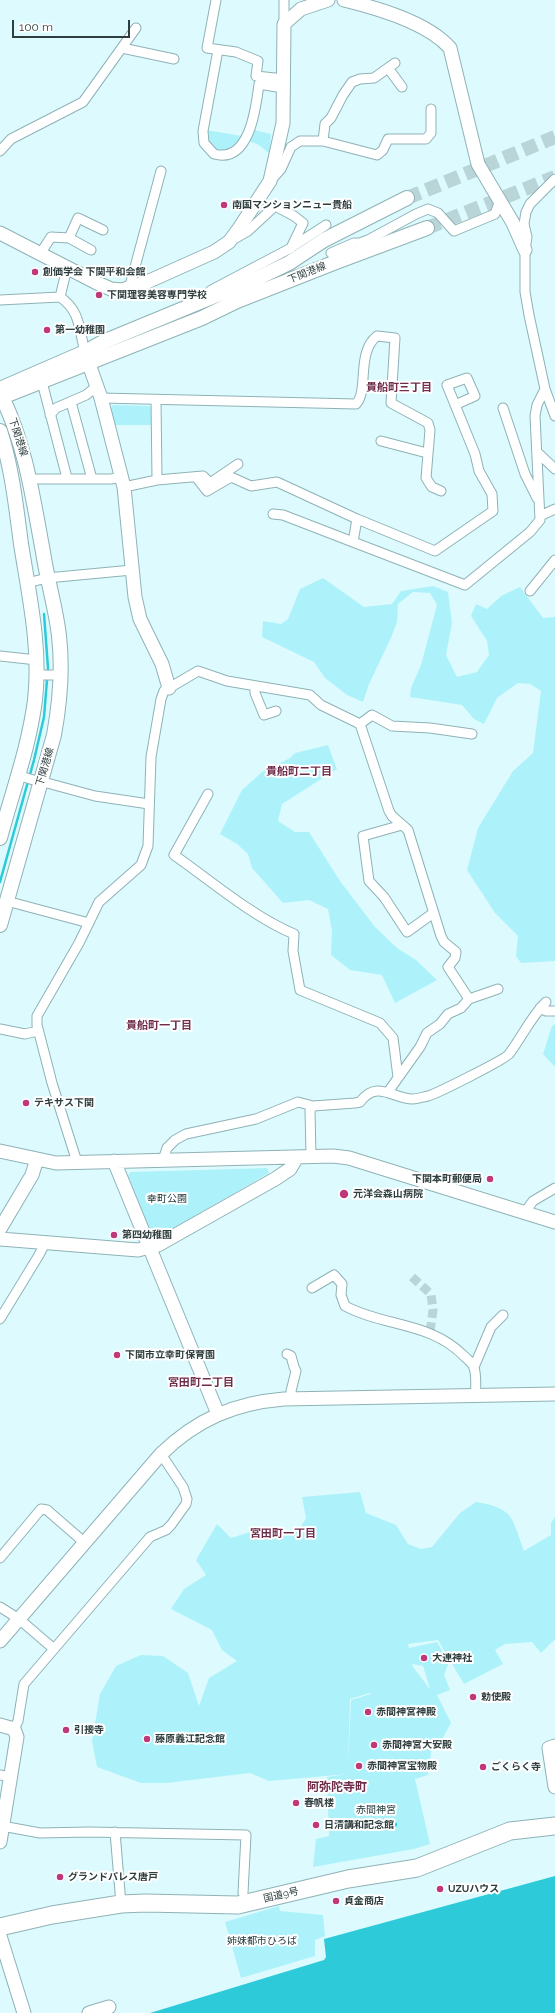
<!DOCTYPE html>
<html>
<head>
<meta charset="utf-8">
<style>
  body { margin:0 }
  #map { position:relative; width:555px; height:2013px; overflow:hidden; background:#ddfbfe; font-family:Raleway,sans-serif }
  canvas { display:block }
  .scale { position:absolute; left:12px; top:20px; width:118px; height:18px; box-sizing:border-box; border:2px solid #2e3d3e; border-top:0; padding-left:5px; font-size:12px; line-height:14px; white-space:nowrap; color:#2e3d3e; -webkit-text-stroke:3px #fff; paint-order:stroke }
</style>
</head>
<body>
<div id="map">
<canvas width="555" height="2013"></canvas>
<div class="scale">100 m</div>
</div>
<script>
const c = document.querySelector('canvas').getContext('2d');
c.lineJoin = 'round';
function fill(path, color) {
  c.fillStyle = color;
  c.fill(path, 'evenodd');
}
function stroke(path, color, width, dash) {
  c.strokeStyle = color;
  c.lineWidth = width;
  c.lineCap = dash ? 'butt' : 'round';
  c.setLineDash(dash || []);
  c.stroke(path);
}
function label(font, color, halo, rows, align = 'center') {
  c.font = font + ' Raleway,"Noto Sans JP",sans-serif';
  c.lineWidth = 4;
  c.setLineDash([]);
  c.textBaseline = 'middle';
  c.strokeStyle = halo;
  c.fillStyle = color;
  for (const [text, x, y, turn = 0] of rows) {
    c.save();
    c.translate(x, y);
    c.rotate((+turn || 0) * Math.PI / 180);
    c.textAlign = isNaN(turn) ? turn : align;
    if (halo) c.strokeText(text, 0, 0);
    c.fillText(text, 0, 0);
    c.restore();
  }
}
fill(new Path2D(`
  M206,130L242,136C227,155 210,158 206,130Z
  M254,130L271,134L270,154L259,145L247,140Z
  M113,405L150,406L152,409V425H115L110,410Z
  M323,578L364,607L392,604L401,591L433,586L448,592L452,623L446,655L457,677L477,672L489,655L487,641L471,616L476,604L487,609L501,596L520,587L543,618L555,617V961L521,963L516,956L518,936L495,913L467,870L478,828L513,771L533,753L541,691L530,684L518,683L497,698L484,724L474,719L462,705L410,697L411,688L421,665L437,605L430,593L413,592L398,604L397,622L391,638L369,684L363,702L347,695L325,678L314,662L262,637L263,621L281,624L288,619L300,589Z
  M328,745L337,769L282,804L278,821L295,832H309L340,881L375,927L397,948L416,960L437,980L395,1003L382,975L350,970L331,955L332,931L328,909L309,900L283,903L252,868L248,854L237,844L220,834L242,790L262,772L290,758L295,753Z
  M555,1024V1067L543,1054L552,1026Z
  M267,1168L269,1173L157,1238L152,1235L127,1178L130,1172Z
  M360,1492L366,1513L396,1525L408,1544L421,1549L432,1547L460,1513L476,1502C515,1508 512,1519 524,1551L551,1535V1523L555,1517V1639L541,1653L532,1642L505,1644L495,1650L503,1664L464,1684L438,1640L408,1644L409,1648L437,1642L449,1662L444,1675L450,1690L437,1695L451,1723L439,1745L432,1747L428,1775L415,1779L430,1844L414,1849L313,1867L316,1839L329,1836L327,1777L348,1774L269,1781L250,1773L166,1783H141L97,1767L92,1741L100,1694L116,1666L141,1655L163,1656L188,1673L199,1706L209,1678L237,1661L222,1650L212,1630L171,1609L184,1589L206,1575L196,1560L217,1524L231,1538L263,1528L286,1534L299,1530L306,1518L302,1497ZM412,1664L423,1666L430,1689L413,1667ZM370,1693L392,1715L371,1694L351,1700L348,1769L350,1699Z
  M279,1906L280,1911L323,1915L325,1936L315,1940V1956L241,1978L225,1922Z`), '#adf2fa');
fill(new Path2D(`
  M393,1821L397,1823V1826L389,1831L383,1830L384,1823Z
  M555,1876V2013H150L324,1960L326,1957L324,1939Z`), '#2dcad9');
stroke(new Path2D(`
  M0,882L34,760L44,717L48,668L44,614`), '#2dcad9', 2.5);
stroke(new Path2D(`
  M412,1277L431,1294L433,1310L430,1332`), '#bad5d8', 9, [9, 4.5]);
stroke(new Path2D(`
  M407,198L555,137
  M427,228L555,177`), '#bad5d8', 14, [14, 7]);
const street = new Path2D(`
  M216,0L207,48L236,52L258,61L256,76L284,79
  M284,0V24
  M122,48L174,59
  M218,50L203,131L204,143L214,154C250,164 256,107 259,84L283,88
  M388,68L402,87
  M323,141L325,124L331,118L343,95L352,82L360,79L374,78L395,63
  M0,151L11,139L83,102L136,28
  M272,179L281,169L291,147L300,141H323L377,155L383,150L388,139H426L431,133V109
  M555,179L530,204L526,212L524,224L527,237L525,250V292L529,315L545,389L555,416
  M69,238L91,250
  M292,247L326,225
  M331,253L354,243H360L368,240L416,214L428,209L438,213L454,231L495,214L500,200
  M40,254L51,237L69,238L78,218L103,230
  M67,268L60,297C81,311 79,331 85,352
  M129,289L161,171
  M212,298L210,291L217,287L291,248L303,223L294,216L275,206L248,231L234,239
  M0,300L60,297
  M42,382L67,478
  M101,398L356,404C369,391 356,352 377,336L395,338L391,403L428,423L430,430L426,478L432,487L441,491
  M156,400L157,480
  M71,402L92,479
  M503,408L525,474L537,498
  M50,415L56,408L86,395L97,386
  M381,441L427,453
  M537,452L555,469
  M196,477L207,491L231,477L251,486L277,482L357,519L353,542L465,585L530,532L540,520L535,416L537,405L545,389
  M30,479H111L122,477
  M124,487L157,480L203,476L210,483L238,464
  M273,514L283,515L353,542
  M540,516L555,509
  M357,519L435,551L493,511L492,494L479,471L475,454L447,385L467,378L475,396L455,405
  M27,583L47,578L132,570
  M530,591L555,560
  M0,656L37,660
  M37,675H61
  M255,687V693L264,715L276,711
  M360,724L372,715L392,726L430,728L472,734
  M17,775L40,782
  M47,783L95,796L149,804
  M208,794L174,855C210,880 253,917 294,934L293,951L300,990L380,1023L393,1038L398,1077
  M402,825L363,836L369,881L384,897L407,932L432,914
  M14,903L89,923
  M540,1008L546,1011H555
  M0,1029L25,1034L38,1031
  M388,1092L420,1047L427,1033L440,1024L448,1014L461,1008L469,999L498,989
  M311,1157L310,1110L313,1106
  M163,1160L167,1148L175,1140L186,1134L256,1119L298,1102L313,1106L355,1103L360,1102C377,1079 393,1099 413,1099C417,1099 423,1097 428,1096C436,1094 506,1059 509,1054C522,1037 530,1018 546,1002
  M77,1162L52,1083L37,1025V1016L79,943L99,902L141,865L148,846L151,757L161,699L164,691L198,671L227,681L310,695L321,705L360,724L389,811L392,816L408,830L441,936L444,942L456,952L455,958L448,967L469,999
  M525,1212L533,1201L555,1188
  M312,1288L334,1275L342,1284L341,1295L345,1306C385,1327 431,1322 464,1356C468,1360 473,1363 474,1368C477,1376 475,1386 476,1395
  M0,1319L39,1255L45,1243
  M287,1354L291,1356L294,1367L296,1371L291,1391L292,1398
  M474,1367L491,1327L503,1315
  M0,1558L41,1509L47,1510L85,1543
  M0,1607L19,1619L54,1649
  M14,1729L18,1721L24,1684L150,1537L166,1530L171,1525L186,1504L187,1499L183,1487L161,1454
  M0,1775L10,1777
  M2,1826L40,1833L89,1832L246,1835L243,1893
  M115,1832L121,1904`);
const secondary = new Path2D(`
  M344,0C377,8 427,22 450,48L478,164L513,223L525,250
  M0,233L97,283L111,289L122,290L147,282L214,252L229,242L238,230L270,181L283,123L284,24L301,9L328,0
  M85,353L101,398L124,487L135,597L140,619L162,664L169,688
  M0,1151L56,1163L333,1156L349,1158L555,1222
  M114,1161L218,1414
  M0,1229L32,1175L37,1159
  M0,1239L138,1250L158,1245L275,1179L290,1169L297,1157
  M0,1641L161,1454C197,1419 235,1403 284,1399L555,1394
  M0,1725L14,1729L17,1737L0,1842
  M555,1746L549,1748L555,1787
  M0,1936L24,2013
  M89,2013L109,2007`);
const primary = new Path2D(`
  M0,389L85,352L103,342L258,278L289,263L324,240L407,198
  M0,431C12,468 16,506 21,544C29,595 41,648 35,700C29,747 12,793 0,838
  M0,925L54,735C60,702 63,670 59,636C56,608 47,580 43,552C33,499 26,446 2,397L202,318L237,301L336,262L427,228`);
const highway = new Path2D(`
  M0,1927L52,1915L121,1904L145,1903L238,1905L348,1879L417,1868L510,1831L555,1826`);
stroke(street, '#8eb2b6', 11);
stroke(secondary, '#8eb2b6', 15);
stroke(primary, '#8eb2b6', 16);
stroke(highway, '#8eb2b6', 19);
stroke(street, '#fff', 9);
stroke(secondary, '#fff', 13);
stroke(primary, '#fff', 14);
stroke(highway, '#fff', 17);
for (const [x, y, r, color] of [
  [224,205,4,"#bf3879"],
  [35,272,4,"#bf3879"],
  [99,295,4,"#bf3879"],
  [47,330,4,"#bf3879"],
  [26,1103,4,"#bf3879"],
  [490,1179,4,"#bf3879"],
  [344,1194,5,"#bf3879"],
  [114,1235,4,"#bf3879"],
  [117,1355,4,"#bf3879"],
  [424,1658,4,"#bf3879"],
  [473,1697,4,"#bf3879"],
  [368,1712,4,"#bf3879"],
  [66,1730,4,"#bf3879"],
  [147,1739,4,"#bf3879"],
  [374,1745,4,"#bf3879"],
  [359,1766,4,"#bf3879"],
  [483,1767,4,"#bf3879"],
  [296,1803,4,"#bf3879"],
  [316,1825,4,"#bf3879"],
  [60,1877,4,"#bf3879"],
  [440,1889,4,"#bf3879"],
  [336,1901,4,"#bf3879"]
]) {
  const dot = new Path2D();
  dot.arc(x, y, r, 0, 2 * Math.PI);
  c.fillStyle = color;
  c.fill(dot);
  stroke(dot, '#fff', 1.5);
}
label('bold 10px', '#2e3d3e', '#fff', [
  ["南国マンションニュー貴船",232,205],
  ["創価学会 下関平和会館",43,272],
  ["下関理容美容専門学校",107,295],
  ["第一幼稚園",55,330],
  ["テキサス下関",34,1103],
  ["下関本町郵便局",482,1179,"right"],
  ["元洋会森山病院",353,1194],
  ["第四幼稚園",122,1235],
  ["下関市立幸町保育園",125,1355],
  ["大連神社",432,1658],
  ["勅使殿",481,1697],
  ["赤間神宮神殿",376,1712],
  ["引接寺",74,1730],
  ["藤原義江記念館",155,1739],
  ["赤間神宮大安殿",382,1745],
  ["赤間神宮宝物殿",367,1766],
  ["ごくらく寺",491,1767],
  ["春帆楼",304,1803],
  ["日清講和記念館",324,1825],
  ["グランドパレス唐戸",68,1877],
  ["UZUハウス",448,1889],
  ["貞金商店",344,1901]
], 'left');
label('10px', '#2e3d3e', '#fff', [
  ["下関港線",307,273,-22],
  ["下関港線",18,437,72],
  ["下関港線",45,767,-74],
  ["国道9号",281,1895,-13]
]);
label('10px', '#1a3235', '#fff', [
  ["幸町公園",167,1199],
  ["赤間神宮",376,1810],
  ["姉妹都市ひろば",262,1941]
]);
label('bold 11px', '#6f2d4a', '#fff', [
  ["貴船町三丁目",399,388],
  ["貴船町二丁目",299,772],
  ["貴船町一丁目",159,1026],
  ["宮田町二丁目",201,1383],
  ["宮田町一丁目",283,1534]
]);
label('bold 12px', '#6f2d4a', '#fff', [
  ["阿弥陀寺町",337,1787]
]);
</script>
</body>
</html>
